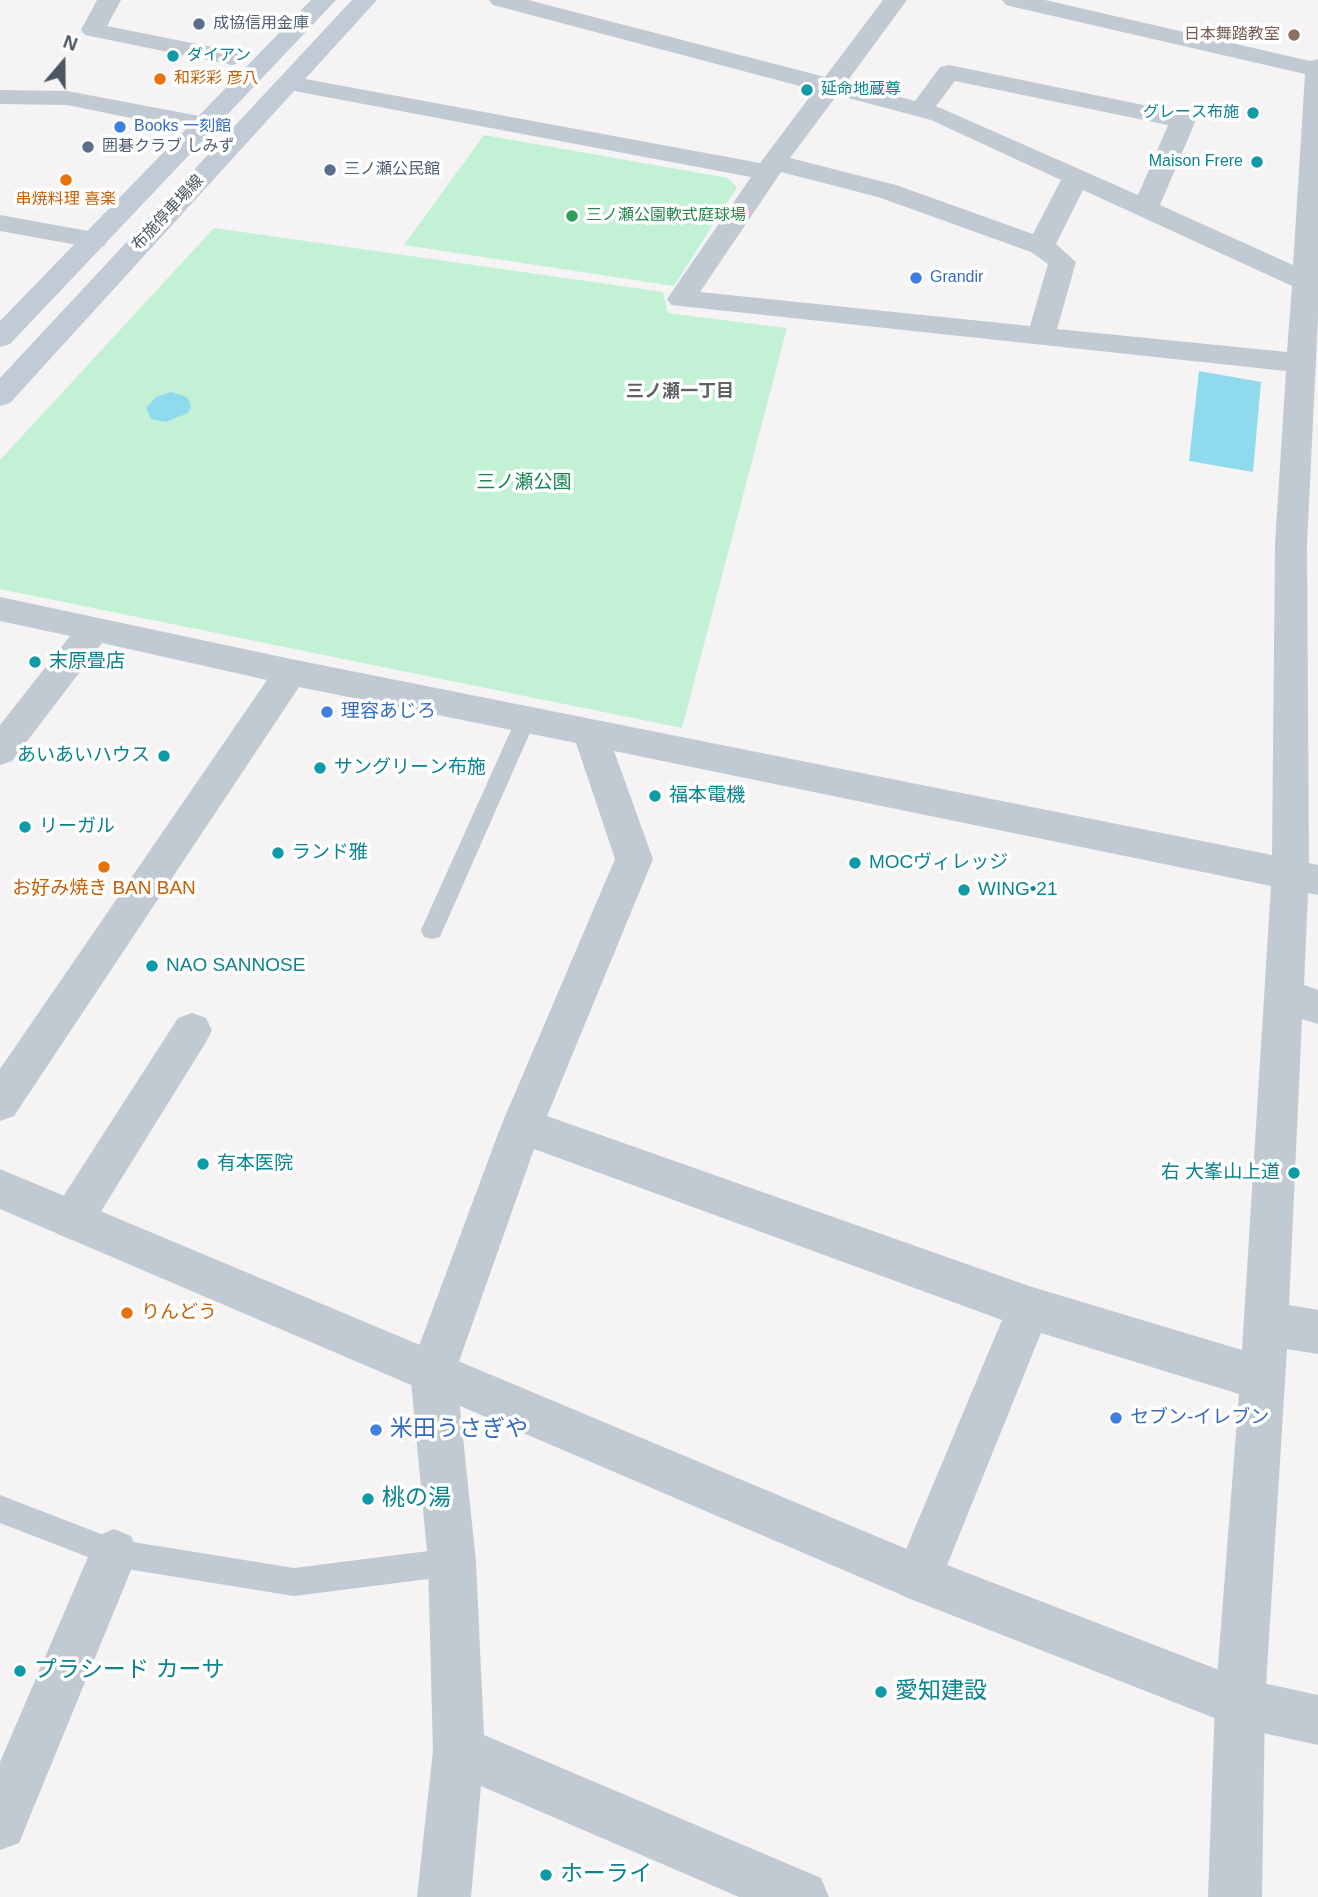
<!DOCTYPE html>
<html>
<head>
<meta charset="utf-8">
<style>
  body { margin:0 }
  #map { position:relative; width:1318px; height:1897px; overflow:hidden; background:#f5f3f3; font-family:Arial,sans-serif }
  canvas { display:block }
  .north { position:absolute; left:28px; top:28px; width:70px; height:70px; -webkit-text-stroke:5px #fff; paint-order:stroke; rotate:20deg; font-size:19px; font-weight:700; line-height:28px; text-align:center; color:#4a5661 }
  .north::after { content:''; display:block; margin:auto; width:24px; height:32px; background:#4a5661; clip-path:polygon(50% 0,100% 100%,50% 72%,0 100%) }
</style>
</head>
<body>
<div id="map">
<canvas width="1318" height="1897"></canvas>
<div class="north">N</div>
</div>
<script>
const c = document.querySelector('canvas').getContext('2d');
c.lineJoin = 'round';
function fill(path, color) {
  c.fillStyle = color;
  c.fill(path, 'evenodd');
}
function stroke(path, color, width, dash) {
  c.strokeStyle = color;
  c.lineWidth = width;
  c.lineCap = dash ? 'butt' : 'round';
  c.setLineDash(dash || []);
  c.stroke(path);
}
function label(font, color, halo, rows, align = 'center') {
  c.font = font + ' Arial,"Noto Sans JP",sans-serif';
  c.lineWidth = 7;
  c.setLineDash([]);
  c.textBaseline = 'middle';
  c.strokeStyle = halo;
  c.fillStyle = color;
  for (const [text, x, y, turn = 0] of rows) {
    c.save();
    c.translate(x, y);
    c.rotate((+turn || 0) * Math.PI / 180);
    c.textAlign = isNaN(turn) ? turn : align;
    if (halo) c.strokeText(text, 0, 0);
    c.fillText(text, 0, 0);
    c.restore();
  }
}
fill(new Path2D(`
  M484,135L728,178L737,187L674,286L404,245Z
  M214,228L663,292L668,313L787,328L682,728L0,589V460Z`), '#c3f1d5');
fill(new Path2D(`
  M1199,371L1261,382L1253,472L1189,461Z
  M171,392L187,397L191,406L188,413L166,422L151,419L146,408L156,397Z`), '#90daee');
fill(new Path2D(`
  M526,711L533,713L536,719L443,930L440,937L432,939L424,937L421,930L516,719L519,713Z
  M0,1495L114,1539L294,1568L452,1548L462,1552L466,1562L462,1572L452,1576L294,1596L114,1567L0,1523Z`), '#c1cad2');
fill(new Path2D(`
  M97,0H121L107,26L232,51L241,53L244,58L241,63L232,65L85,35L81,30Z
  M489,0H528L825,77L883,0H907L846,83L915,101L940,67L949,65L1192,115L1196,120L1160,205L1293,265L1305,74L1014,7L1006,5L1002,0H1045L1310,61L1318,59V317L1307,544L1309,863L1318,865V895L1308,893L1304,985L1318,990V1024L1302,1019L1289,1305L1318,1310V1354L1287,1349L1265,1703L1262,1897H1208L1215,1703L1239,1394L1041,1333L935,1595L918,1602L901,1595L894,1578L1002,1320L534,1149L456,1370L476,1562L484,1735L821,1878L829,1897H739L481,1786L471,1897H417L433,1750L428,1562L410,1370L501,1126L615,859L576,743L299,687L14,1116L0,1121V1069L267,680L102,643L12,761L0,765V725L70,636L0,621V597L291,659L1272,855L1275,544L1286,371L671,305L667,299L751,177L289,90L280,88L277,83L280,78L289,76L760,163L815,90L493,5ZM955,81L1168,125L1138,195L936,106ZM837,95L931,120L1061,180L1033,234L896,185L790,158ZM781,172L878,197L1031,252L1048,264L1030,326L700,292ZM1083,190L1292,286L1287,352L1057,329L1076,262L1056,244ZM614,751L1271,886L1242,1350L1029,1286L547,1116L653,859Z
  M0,90L67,91L205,117L214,120L218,125L214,130L205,133L67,105L0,104Z
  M0,215L94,232L104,234L108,240L104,246L94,248L0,231Z
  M192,1013L206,1018L212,1030L206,1042L87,1234L72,1240L57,1234L51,1220L57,1206L178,1018Z
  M114,1529L131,1536L138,1553L19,1843L0,1850V1762L97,1536Z`), '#c1cad2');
fill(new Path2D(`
  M0,1169L921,1555L1240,1678L1318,1695V1745L1240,1728L918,1602L0,1209Z`), '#c1cad2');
fill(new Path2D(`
  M311,0H336L10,344L0,347V321Z
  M352,0H377L10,403L0,406V378Z`), '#c1cbd6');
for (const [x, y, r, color] of [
  [199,24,7,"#5c6f8a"],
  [1294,35,7,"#8d6e63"],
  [173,56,7,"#0f9aa8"],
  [160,79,7,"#e8710a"],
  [807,90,7,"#0f9aa8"],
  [1253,113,7,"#0f9aa8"],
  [120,127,7,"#3f7fe0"],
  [88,147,7,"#5c6f8a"],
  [1257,162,7,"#0f9aa8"],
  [330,170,7,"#5c6f8a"],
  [66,180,7,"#e8710a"],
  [572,216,7,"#2e9e5b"],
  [916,278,7,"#3f7fe0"],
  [35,662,7,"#0f9aa8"],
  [327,712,7,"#3f7fe0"],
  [164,756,7,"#0f9aa8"],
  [320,768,7,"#0f9aa8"],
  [655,796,7,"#0f9aa8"],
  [25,827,7,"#0f9aa8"],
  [278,853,7,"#0f9aa8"],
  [855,863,7,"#0f9aa8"],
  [104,867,7,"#e8710a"],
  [964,890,7,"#0f9aa8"],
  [152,966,7,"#0f9aa8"],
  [203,1164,7,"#0f9aa8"],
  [1294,1173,7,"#0f9aa8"],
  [127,1313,7,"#e8710a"],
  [1116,1418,7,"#3f7fe0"],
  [376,1430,7,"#3f7fe0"],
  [368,1499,7,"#0f9aa8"],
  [20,1671,7,"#0f9aa8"],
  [881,1692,7,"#0f9aa8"],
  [546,1875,7,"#0f9aa8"]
]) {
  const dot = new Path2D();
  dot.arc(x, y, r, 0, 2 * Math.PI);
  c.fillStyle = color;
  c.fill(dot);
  stroke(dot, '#fff', 2.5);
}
label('16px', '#4e5e75', '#fff', [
  ["成協信用金庫",213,24],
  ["囲碁クラブ しみず",102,147],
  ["三ノ瀬公民館",344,170]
], 'left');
label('16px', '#785e54', '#fff', [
  ["日本舞踏教室",1280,35]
], 'right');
label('16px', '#0d838f', '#fff', [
  ["ダイアン",187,56],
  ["延命地蔵尊",821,90],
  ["グレース布施",1239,113,"right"],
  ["Maison Frere",1243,162,"right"]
], 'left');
label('16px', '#c56008', '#fff', [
  ["和彩彩 彦八",174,79],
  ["串焼料理 喜楽",66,200,"center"]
], 'left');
label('16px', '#366cbe', '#fff', [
  ["Books 一刻館",134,127],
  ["Grandir",930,278]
], 'left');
label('16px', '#4a5661', '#fff', [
  ["布施停車場線",168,213,-47]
]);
label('16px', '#27864d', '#fff', [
  ["三ノ瀬公園軟式庭球場",586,216]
], 'left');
label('bold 18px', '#5f6368', '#fff', [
  ["三ノ瀬一丁目",680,392]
]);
label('19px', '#17864f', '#fff', [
  ["三ノ瀬公園",524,483]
]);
label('19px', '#0d838f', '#fff', [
  ["末原畳店",49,662],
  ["あいあいハウス",150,756,"right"],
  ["サングリーン布施",334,768],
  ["福本電機",669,796],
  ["リーガル",39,827],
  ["ランド雅",292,853],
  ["MOCヴィレッジ",869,863],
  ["WING•21",978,890],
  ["NAO SANNOSE",166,966],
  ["有本医院",217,1164],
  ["右 大峯山上道",1280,1173,"right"]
], 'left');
label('19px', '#366cbe', '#fff', [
  ["理容あじろ",341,712],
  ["セブン-イレブン",1130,1418]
], 'left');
label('19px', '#c56008', '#fff', [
  ["お好み焼き BAN BAN",104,889],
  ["りんどう",141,1313,"left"]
]);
label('23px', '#366cbe', '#fff', [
  ["米田うさぎや",390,1430]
], 'left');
label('23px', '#0d838f', '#fff', [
  ["桃の湯",382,1499],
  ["プラシード カーサ",34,1671],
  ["愛知建設",895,1692],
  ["ホーライ",560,1875]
], 'left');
</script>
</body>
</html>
